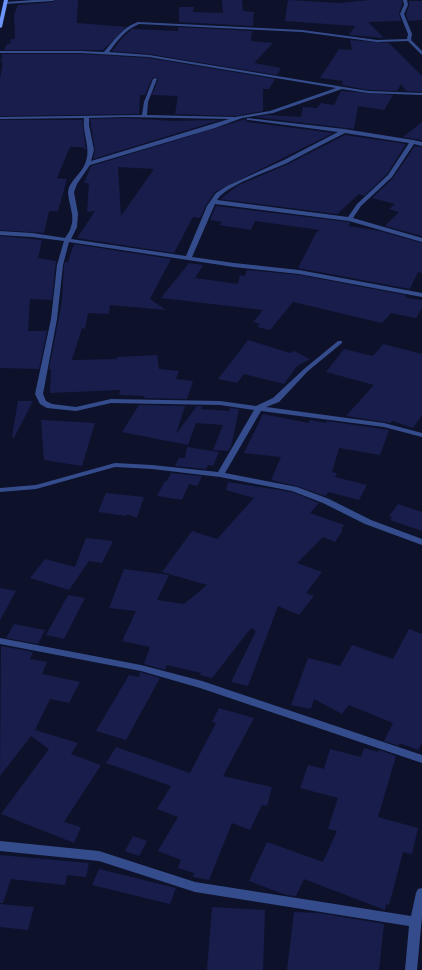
<!DOCTYPE html>
<html>
<head>
<meta charset="utf-8">
<style>
  body { margin:0 }
  canvas { display:block; background:#0d1129 }
</style>
</head>
<body>
<canvas width="422" height="970"></canvas>
<script>
const c = document.querySelector('canvas').getContext('2d');
c.lineJoin = 'round';
function fill(path, color) {
  c.fillStyle = color;
  c.fill(path, 'evenodd');
}
fill(new Path2D(`
  M56,0H78L77,23L126,27L103,50H4L7,44H10L11,39H15L14,15L18,5L53,2Z
  M222,0H242L243,11L254,12L253,26L179,22V7H194L193,12L223,13Z
  M288,0L339,3L370,0H402V5L399,13L401,21L368,22L384,38L349,35L355,26L285,21Z
  M409,1H422V20L408,21L406,14L409,6Z
  M178,27L252,31L251,41L273,43L254,63L281,68L277,75L149,54L112,51L123,37L132,29L178,31Z
  M350,40L389,43L422,76V92L406,91L401,84L397,91L368,90L342,85L343,81L320,78L339,49L352,50Z
  M2,54H81L149,58L275,79L269,89H263V111L235,116L175,114L178,96L152,95L158,80L156,77L152,78L145,95H140L139,114L0,116V78L3,62L1,63Z
  M341,91L393,95L384,110L358,106L354,129L255,117L267,115L301,117L303,107L317,108L321,103L334,105Z
  M124,118L173,121L220,120L93,159L95,150L90,119Z
  M246,119L247,122L333,133L215,192L206,205L200,218L193,217L174,253L77,238L95,211L87,212L89,183H84L91,166ZM118,167L154,169L121,216Z
  M0,120H82L86,150L82,147H70L57,178L67,179L58,211H49L44,233L0,230Z
  M422,122V140L403,137Z
  M345,135L406,144L387,174L364,196L359,194L337,214L220,199L239,185L288,164Z
  M415,146L422,147V236L385,226L399,212L389,209L395,204L372,198L393,178Z
  M216,206L349,222L350,223L348,226L380,231L422,243V273L418,272L410,289L298,268L316,233L320,230L255,221L251,230L219,225L222,222L210,220Z
  M0,236L42,240L38,258L56,261L52,300L30,299L28,331H47L39,369L0,368Z
  M74,244L171,259L150,299L166,310L110,305L109,314L88,313L85,329L82,328L72,360L117,359V357L157,355L159,369L179,371L176,379L193,381L187,399L144,398L145,396L119,395L120,390L50,393L51,369H49L62,301L64,265L65,262H68Z
  M189,263L203,265L195,278L238,284L240,275L245,276L247,270L299,275L405,295L407,298L422,300V308L416,318L391,313L382,323L293,302L270,330L257,327L260,324L253,322L263,310L161,298Z
  M248,340L290,353L294,351L310,359L297,366L284,384L244,374L237,383L218,379Z
  M383,344L422,354V415L413,428L392,421L391,423L346,416L374,385L326,372L344,349L373,356Z
  M18,401H33L14,438L12,437Z
  M139,405L185,406L176,434L197,406H202L201,409L229,411L230,408L239,409L231,447L228,451L213,450L223,425L196,423L188,445L122,432Z
  M263,414L309,423L310,420L326,423L327,421L389,430L380,455L339,448L332,472L337,473L335,477L367,485L359,500L329,492L325,496L297,486L271,480L281,457L244,453Z
  M41,420L95,423L82,466L44,460Z
  M187,447L219,452L213,466L208,465L206,469L175,466L179,458H185Z
  M171,473L202,476L197,486L189,484L182,500L157,496L165,481H167Z
  M228,482L292,492L319,503L310,513L344,525L341,529L343,530L335,542L323,537L297,563L322,572L306,593L314,596L299,615L278,606L248,686L231,682L256,631L251,628L212,678L200,675L201,673L167,665L165,670L144,664L150,647L122,641L136,611L109,608L124,569L169,575L157,600L184,604L207,585L162,572L192,531L217,539L254,498L226,490Z
  M106,493L144,497L137,518L127,514L126,516L98,512Z
  M398,504L422,512V531L390,520L392,517L389,516Z
  M86,538L113,541L102,563L89,561L69,590L30,578L45,559L75,567Z
  M0,588L16,591L0,620Z
  M68,595L85,598L64,639L46,635Z
  M14,624L45,630L38,644L6,638Z
  M409,629L422,634V743L418,750L399,743V746L384,741L393,723L349,705L342,714L314,699L311,709L291,705L308,658L340,666L352,645L393,659Z
  M1,646L33,652L30,659L47,662L42,674L80,682L69,703L50,699L35,730L78,743L71,754L101,765L64,822L81,827L74,843L1,814L49,749L31,736L0,776Z
  M140,672L160,678L126,740L96,731L129,675L139,677Z
  M219,708L254,718L223,776L272,787L267,806L262,805L250,830L232,823L209,880L193,877L194,873L178,868L181,860L158,851L178,817L157,809L171,786L106,763L116,747L190,773L216,723L212,722Z
  M364,748L378,752L379,750L396,756L378,817L418,828L412,854L403,852L389,905L386,904L385,910L304,879L296,896L286,895L249,881L267,842L323,862L337,831L328,829L338,798L300,788L308,765L324,769L330,749L361,757Z
  M133,836L147,841L139,856L125,851Z
  M0,855L89,863L86,877L67,875L65,885L11,879L3,903H0Z
  M99,869L176,888L170,904L92,885Z
  M0,904L34,907L28,930L0,927Z
  M212,907L265,910L263,970H207Z
  M294,912L320,913L384,924L379,970H287Z`), '#181d4c');
fill(new Path2D(`
  M34,0H55L53,1L5,4L3,3L5,2Z
  M403,0H407L408,5L404,14L412,34L411,40L422,51V55L408,41L377,42L302,32L139,24C125,30 117,41 109,52L149,55L368,91L422,93V95L368,93L342,89L273,113L242,118L215,128L90,165L77,184L74,192L78,214L77,227L71,239L186,256L207,206L216,193L227,186L284,160L338,132L249,120H247V118L344,129L413,140L422,142V146L414,144L392,177L361,206L353,218L422,238V242L349,221L215,204L192,257L234,263L299,270L422,293V297L299,274L234,267L69,242L63,265L57,319L43,394L46,401L52,404L76,407L111,399L220,401L256,406L273,398L304,369L338,341H342V343L308,371L279,402L266,407L384,423L422,433V437L384,427L261,411L225,473L297,487L329,499L371,520L422,539V545L365,524L323,503L292,491L220,477L152,469L115,467L36,489L0,492V488L36,485L115,463L152,465L218,472L254,410L220,405L111,403L76,411L47,408L40,404L35,394L51,319L57,265L64,241L32,237L0,235V231L32,233L65,238C67,235 70,231 71,227C75,216 69,205 68,193C68,182 81,174 85,164C92,149 82,134 84,118L0,119V117L142,115L144,102L153,79L155,78L157,79L148,102L147,115L235,117L270,111L336,88L149,57L81,53H0V51H81L104,52C114,40 123,27 138,22L302,30L377,40L407,39L408,34L400,14L404,5ZM124,117L229,119L91,161L94,150L89,125V118ZM345,133L409,143L388,175L357,204L348,217L217,200C226,185 270,171 287,163C306,153 325,143 345,133Z
  M0,638L141,665L202,681L422,755V763L200,688L141,671L0,644Z
  M0,841L99,851L195,882L411,916L416,893L418,889L422,888V917L417,970H405L409,926L195,892L99,861L0,851Z`), '#344c8c');
fill(new Path2D(`
  M4,0H8L2,27L0,28V18Z`), '#6c95ff');
</script>
</body>
</html>
